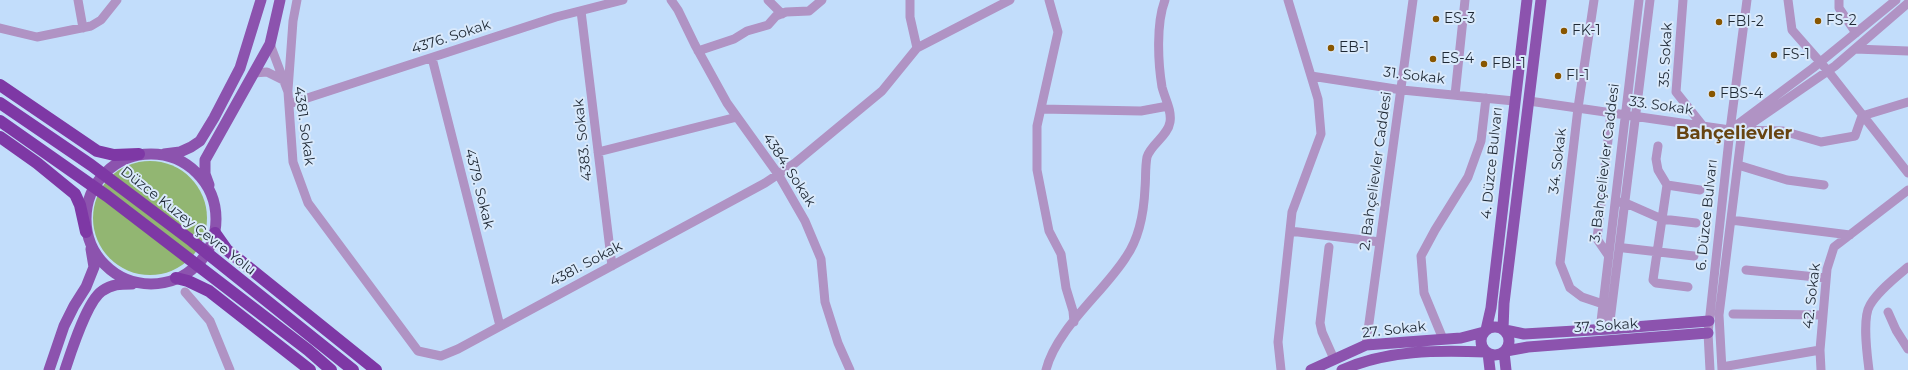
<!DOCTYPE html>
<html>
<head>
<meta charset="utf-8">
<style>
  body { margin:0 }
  canvas { display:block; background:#c2ddfb }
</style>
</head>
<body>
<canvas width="1908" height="370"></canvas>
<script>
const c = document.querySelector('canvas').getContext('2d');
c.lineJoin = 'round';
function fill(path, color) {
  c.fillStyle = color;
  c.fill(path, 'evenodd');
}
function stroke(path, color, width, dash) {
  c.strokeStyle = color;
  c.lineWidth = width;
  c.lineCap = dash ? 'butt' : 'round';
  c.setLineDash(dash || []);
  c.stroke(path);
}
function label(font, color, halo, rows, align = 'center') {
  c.font = font + ' Montserrat,sans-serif';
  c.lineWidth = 4;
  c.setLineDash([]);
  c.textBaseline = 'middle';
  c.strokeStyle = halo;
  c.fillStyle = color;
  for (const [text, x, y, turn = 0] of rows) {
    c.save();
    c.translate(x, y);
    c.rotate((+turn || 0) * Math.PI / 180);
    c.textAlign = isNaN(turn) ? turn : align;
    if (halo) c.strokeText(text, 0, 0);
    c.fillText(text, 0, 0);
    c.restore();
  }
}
fill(new Path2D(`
  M93 218a57 57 0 1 1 114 0a57 57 0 1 1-114 0Z`), '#92b672');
stroke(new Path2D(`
  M78,0L83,28
  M671,0L678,10L695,45L727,103L778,174L805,221L821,259L825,302L838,343L850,370
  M768,0L782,14
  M910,0V17L917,48
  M1049,0L1058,32L1037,126V170L1049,231L1061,254L1066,288L1073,311L1074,322
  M1594,0L1578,108L1560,263L1570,288L1582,297L1603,304
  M1683,0L1676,92L1703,126
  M1788,0L1792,30L1828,71L1908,173
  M1839,0V8L1856,33
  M581,11L612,266
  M0,28L37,37L91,26L101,20L117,0
  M270,44L288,92L293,162L308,203L418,351L441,356L458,349L765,183L795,163L882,91L917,48L1010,0
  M1855,49L1908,51
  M698,51L734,39L747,31L768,25L776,16L786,12L809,11L822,0
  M432,58L500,326
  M254,73L267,72L283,80
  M1311,76L1402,90L1514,101
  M288,90L293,21L297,0
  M1455,95L1465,0
  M1529,101L1730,130L1783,131L1821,142L1855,136L1862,116L1908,102
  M289,104L556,17L623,0
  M1041,109L1141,111L1168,106
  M1730,130L1813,68L1896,0
  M1658,146L1656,159L1658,170L1667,185L1653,280L1656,283L1688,287
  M598,152L737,117
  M1738,165L1787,180L1824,185
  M1667,185L1700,190
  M1619,202L1628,204L1662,219L1696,223
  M1731,220L1850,235
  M1290,231L1380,242
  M1329,247L1320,323L1322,332L1334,359
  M1624,248L1694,256
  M1608,255L1597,239L1611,113
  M1746,270L1826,278
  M185,292L210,321L230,370
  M1888,312L1896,330L1908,349
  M1733,314L1823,315
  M1609,329L1650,0
  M1600,330L1639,0
  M1443,339L1424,293L1421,256L1435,230L1468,177L1481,141L1486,98
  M1366,345L1413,0
  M1722,367L1820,350
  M1046,370C1056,329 1104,292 1126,257C1140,237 1144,211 1145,188C1146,177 1145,168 1147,157C1151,144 1168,136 1170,122C1172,110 1165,99 1162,87C1158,63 1156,23 1165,0
  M1281,370L1278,342L1292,212L1321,134L1318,99L1288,0
  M1710,370L1708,333L1730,130L1747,0
  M1722,370L1719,315L1742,130L1835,66L1908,3
  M1821,370L1820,350L1827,269L1834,247L1908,190
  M1869,370C1867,354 1862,318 1870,305C1878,291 1896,277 1908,267`), '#b093c4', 9);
stroke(new Path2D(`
  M86 219a65 65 0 1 1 130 0a65 65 0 1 1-130 0Z
  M164,154L180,152L191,147L200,141L214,118L240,68L261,0
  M209,185L205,174V160L270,44L280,0
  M1481 341a14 14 0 1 1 28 0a14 14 0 1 1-28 0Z
  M1503,329L1504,303L1541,0
  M1486,330L1491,308L1527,0
  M1505,330L1524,334L1609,329L1709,321
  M1506,351L1528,347L1708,333
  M1504,352L1506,370
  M1488,353L1490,370
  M49,370L64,326L74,306L86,287L94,267L91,249
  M65,370C71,352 87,301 102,291C112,284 120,284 132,284
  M1311,370L1366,345L1461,338L1484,332
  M1342,370C1387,350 1437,350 1486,352`), '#8c53ae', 11);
stroke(new Path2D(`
  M0,85L97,151L114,155L139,154
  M0,103L91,165L192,241L353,370
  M0,121L107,196L308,350L331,370
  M0,137L37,163L75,194L80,205L86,232
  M215,233L227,250L376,370
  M176,278L188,281L209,291L310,370`), '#7e38a5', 12);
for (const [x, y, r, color] of [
  [1436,19,4,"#885600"],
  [1818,21,4,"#885600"],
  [1719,22,4,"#885600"],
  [1564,31,4,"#885600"],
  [1331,48,4,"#885600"],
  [1774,55,4,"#885600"],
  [1433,59,4,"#885600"],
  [1484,64,4,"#885600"],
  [1558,76,4,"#885600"],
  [1712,94,4,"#885600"]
]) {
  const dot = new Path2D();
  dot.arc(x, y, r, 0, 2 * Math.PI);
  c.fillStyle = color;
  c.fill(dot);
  stroke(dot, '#d9e9fb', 1.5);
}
label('14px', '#1f2935', '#d9e9fb', [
  ["ES-3",1444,19],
  ["FS-2",1826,21],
  ["FBI-2",1727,22],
  ["FK-1",1572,31],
  ["EB-1",1339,48],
  ["FS-1",1782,55],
  ["ES-4",1441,59],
  ["FBI-1",1492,64],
  ["FI-1",1566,76],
  ["FBS-4",1720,94]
], 'left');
label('14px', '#1f2935', '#d9e9fb', [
  ["4376. Sokak",451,37,-18],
  ["35. Sokak",1666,55,-87],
  ["31. Sokak",1414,76,7],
  ["33. Sokak",1661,106,8],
  ["4381. Sokak",304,126,82],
  ["4383. Sokak",583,140,-96],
  ["34. Sokak",1558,161,-83],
  ["4. Düzce Bulvarı",1492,163,-84],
  ["3. Bahçelievler Caddesi",1605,163,-83],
  ["4384. Sokak",789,170,57],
  ["2. Bahçelievler Caddesi",1376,171,-82],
  ["4379. Sokak",479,189,76],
  ["6. Düzce Bulvarı",1707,215,-84],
  ["Düzce Kuzey Çevre Yolu",188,221,38],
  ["4381. Sokak",586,264,-28],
  ["42. Sokak",1812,296,-83],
  ["37. Sokak",1606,326,-4],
  ["27. Sokak",1394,330,-6]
]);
label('bold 18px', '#674411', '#d9e9fb', [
  ["Bahçelievler",1734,134]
]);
</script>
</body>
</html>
